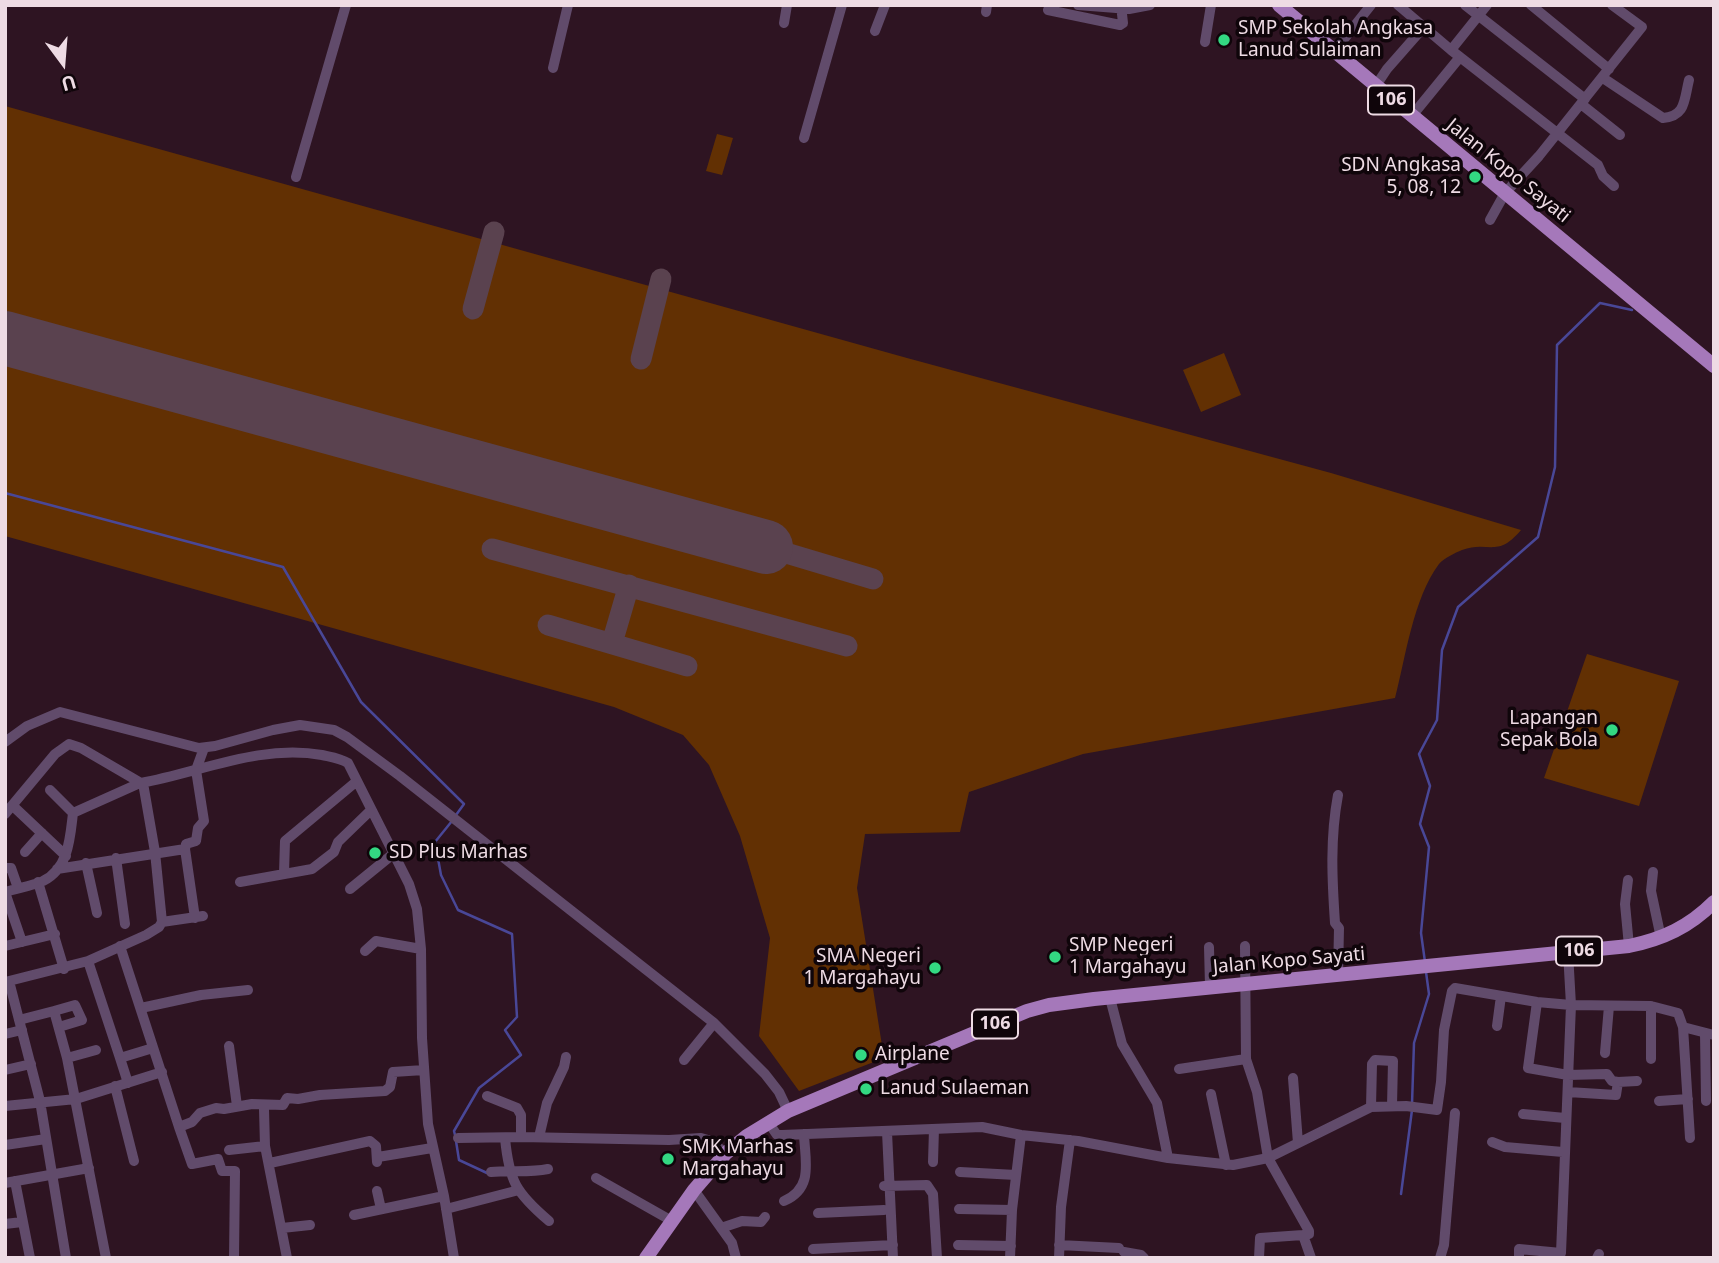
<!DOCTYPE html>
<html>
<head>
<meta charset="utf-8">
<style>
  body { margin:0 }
  #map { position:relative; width:1719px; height:1263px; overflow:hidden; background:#2e1422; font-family:"Noto Sans",sans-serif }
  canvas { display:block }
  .frame { position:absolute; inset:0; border:7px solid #eedbe4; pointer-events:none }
  .north { position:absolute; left:28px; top:28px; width:70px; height:70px; -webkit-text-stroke:5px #0f050a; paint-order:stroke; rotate:164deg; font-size:19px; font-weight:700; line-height:28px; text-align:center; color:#eedbe4 }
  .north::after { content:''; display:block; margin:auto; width:24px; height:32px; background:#eedbe4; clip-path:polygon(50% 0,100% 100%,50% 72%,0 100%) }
</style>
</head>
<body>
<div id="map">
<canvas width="1719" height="1263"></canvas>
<div class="frame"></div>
<div class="north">U</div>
</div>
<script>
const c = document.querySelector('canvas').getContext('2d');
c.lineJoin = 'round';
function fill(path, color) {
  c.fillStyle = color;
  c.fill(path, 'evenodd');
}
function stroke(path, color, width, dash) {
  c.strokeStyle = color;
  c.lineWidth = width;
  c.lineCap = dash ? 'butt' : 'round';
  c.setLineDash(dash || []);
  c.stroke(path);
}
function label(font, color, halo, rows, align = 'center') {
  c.font = font + ' "Noto Sans",sans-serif';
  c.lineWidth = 7;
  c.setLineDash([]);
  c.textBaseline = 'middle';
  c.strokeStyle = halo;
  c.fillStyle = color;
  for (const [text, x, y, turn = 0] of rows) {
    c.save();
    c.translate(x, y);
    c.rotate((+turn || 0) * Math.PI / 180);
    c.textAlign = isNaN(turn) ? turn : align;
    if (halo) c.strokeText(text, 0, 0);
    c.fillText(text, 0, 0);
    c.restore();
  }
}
fill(new Path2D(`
  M5,106L907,358L1331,473L1521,530C1497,559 1488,540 1462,550C1455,553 1444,558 1439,564C1413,599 1406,656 1395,698L1083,754L969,792L960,832L865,834L857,888L884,1058L799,1091L759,1036L770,938L740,836L709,765L683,735L614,707L5,536Z
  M717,134L733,138L722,175L706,171Z
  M1224,353L1241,395L1201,412L1183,370Z
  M1587,654L1679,681L1639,806L1544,778Z`), '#623003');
stroke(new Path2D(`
  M5,493L283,567L361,702L464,804L456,815
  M452,821L435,842L441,875L458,910L512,934L517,1017L505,1030L521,1055L479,1088L454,1131L455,1135
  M1425,962L1421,933L1429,847L1420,824L1430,786L1419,754L1437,720L1442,650L1458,607L1538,537L1555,467L1557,345L1600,303L1632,310
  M1412,1104L1414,1043L1429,994L1426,972
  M456,1141L459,1160L487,1173
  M1401,1194L1412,1110`), '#494797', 2.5);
stroke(new Path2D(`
  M473,309L494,232
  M641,359L661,279
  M766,547L873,579
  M492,549L847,646
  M548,625L687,666
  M612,643L629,585`), '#5a424f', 21);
stroke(new Path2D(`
  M5,338L766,547`), '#5a424f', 54);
stroke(new Path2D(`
  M1078,5L1129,9L1150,5
  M1398,5L1451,50L1598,165L1603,176L1614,186
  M1465,5L1585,99
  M1531,5L1609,69
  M1048,10L1120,25L1123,23L1121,5
  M986,12L987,5
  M784,23L787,5
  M875,31L885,5
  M1205,42L1211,5
  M1451,50L1487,5
  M1333,53L1371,5
  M553,68L568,5
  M1603,78L1663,118C1686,116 1684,100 1689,80
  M1375,87L1387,69L1423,28
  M1581,104L1620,135
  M1411,117L1460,57
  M804,138L842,5
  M296,177L346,5
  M1490,220L1505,193L1539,156L1642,27L1612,5
  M5,742L27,726L60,712L199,748L215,746L273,730L300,725L334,730L347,737L400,776L714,1023L765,1074L779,1092L788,1111
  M143,783L155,852L162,922
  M50,790L73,813
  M13,806L66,856
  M5,814L55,754L69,744L81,748L141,783C201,772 260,744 322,755C331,757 340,758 348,763L409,884L417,909L421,949L422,1038L428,1124L444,1196L454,1258
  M185,849L195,918
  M25,852L42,833
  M116,858L125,924
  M86,863L97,913
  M7,868H11L18,888
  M57,869L185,849L186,844L196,841L198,828L204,821L196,770L204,748
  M1653,872L1651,891L1661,938
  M284,873L285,841L357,781
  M1628,880L1625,904L1629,946
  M38,882L64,969
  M240,882L312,869L334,852L338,842L371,810
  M350,889L393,854
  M5,892C17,888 32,886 43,881C69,868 70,838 73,813L140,783
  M5,892L22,942
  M5,946L55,934
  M120,946L179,1127
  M1245,946L1246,1059L1257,1092L1268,1158L1309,1231V1234L1303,1235L1260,1238L1259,1258
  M1209,947L1210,987
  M365,951L376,941L421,949
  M88,961L120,1058L153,1048
  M1338,976L1339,928L1335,923C1332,879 1330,838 1338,795
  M9,981L40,1101L66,1258
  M5,982L88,961L146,935L159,927L162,922L203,916
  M1110,998L1122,1044L1157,1103L1168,1158
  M1537,1002L1528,1068L1568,1075L1607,1074L1612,1081L1618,1082L1637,1081
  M1651,1006V1059
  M141,1008L201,995L248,990
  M54,1011L75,1005L82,1020L59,1027
  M19,1020L54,1011L67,1058L106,1258
  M1497,1026L1501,996
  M1683,1027L1690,1138
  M5,1034L22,1030
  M1705,1034L1706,1101
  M229,1046L237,1106
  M1605,1053L1609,1006
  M67,1058L96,1050
  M120,1058L128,1083
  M684,1060L714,1023
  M1179,1069L1246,1059
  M5,1070L31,1064
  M1293,1078L1298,1143
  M115,1086L134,1161
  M1568,1092L1616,1095L1618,1082
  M1211,1094L1226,1165
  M1659,1101L1688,1099
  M5,1106L76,1099L162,1072
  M1371,1107L1372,1064L1375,1060L1393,1061L1392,1106
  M264,1109L265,1146L287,1258
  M1523,1114L1565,1118
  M768,1122L777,1135H782L982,1127L1021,1135L1078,1141L1168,1158L1233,1165L1268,1158L1371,1107L1406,1106L1437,1110L1441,1082L1444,1030L1452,991L1455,988L1537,1002L1571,1005L1651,1006L1678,1013L1683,1027L1714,1035
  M887,1132L893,1258
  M521,1137L669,1140L701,1138L708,1140L726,1153
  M539,1137L547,1103L564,1067L566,1057
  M458,1138L521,1137V1115L517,1108L487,1096
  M505,1138C509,1181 516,1193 549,1221
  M1492,1142L1505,1147L1563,1152
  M5,1145L46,1139
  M229,1150L265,1146
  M378,1157L432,1148
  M933,1162L934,1129
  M270,1163L370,1141L376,1146L377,1162
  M491,1172C510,1170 529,1173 548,1169
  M960,1172L1016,1175
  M596,1178L672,1221
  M15,1181L30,1258
  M5,1183L89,1168
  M884,1186L927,1185L933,1194L937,1258
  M694,1190L732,1243L736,1258
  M377,1191L381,1209
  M784,1201C814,1188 805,1161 804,1134
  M446,1209L519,1190
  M959,1209L1012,1210
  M818,1213L884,1210
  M354,1215L444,1196
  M5,1224L22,1222
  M282,1228L310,1225
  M721,1228L742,1221L761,1222L765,1217
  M1303,1235L1311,1258
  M958,1245L1011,1246
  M1059,1245L1119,1248
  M813,1249L893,1245
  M1124,1252L1141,1255L1144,1258
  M234,1258L235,1171H222L218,1159L192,1164L179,1127L192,1122L200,1113L216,1108L224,1109L252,1104L283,1105L287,1098L298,1099L320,1095L385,1091L390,1087L393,1072L424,1070
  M1010,1258L1012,1210L1021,1135
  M1059,1258L1061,1207L1070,1140
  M1440,1258L1444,1245L1455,1113
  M1519,1258V1249L1561,1253L1571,1005L1568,952
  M1597,1258L1599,1254`), '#614b6b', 10);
stroke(new Path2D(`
  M1279,5L1714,366
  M646,1258L694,1190L726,1153L747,1136L788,1111L1027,1011L1049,1005L1094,999L1629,946C1663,939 1689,927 1714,902`), '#a578ba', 14);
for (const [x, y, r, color] of [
  [1224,40,7,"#33d882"],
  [1475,177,7,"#33d882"],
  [1612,730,7,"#33d882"],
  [375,853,7,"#33d882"],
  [1055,957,7,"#33d882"],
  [935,968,7,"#33d882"],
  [861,1055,7,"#33d882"],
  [866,1089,7,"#33d882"],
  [668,1159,7,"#33d882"]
]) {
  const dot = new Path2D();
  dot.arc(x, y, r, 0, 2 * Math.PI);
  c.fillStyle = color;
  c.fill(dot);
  stroke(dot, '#0f050a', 2.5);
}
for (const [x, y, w] of [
  [1391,100,46],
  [1579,951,46],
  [995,1024,46]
]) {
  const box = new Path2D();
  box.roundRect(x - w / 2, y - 14.5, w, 29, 5);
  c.fillStyle = '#0f050a';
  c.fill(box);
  stroke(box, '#eedbe4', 2);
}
label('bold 18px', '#eedbe4', null, [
  ["106",1391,100],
  ["106",1579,951],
  ["106",995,1024]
]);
label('19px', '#eedbe4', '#0f050a', [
  ["SMP Sekolah Angkasa",1238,29],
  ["Lanud Sulaiman",1238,51],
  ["SDN Angkasa",1461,166,"right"],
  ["5, 08, 12",1461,188,"right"],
  ["Lapangan",1598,719,"right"],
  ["Sepak Bola",1598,741,"right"],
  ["SD Plus Marhas",389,853],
  ["SMP Negeri",1069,946],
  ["1 Margahayu",1069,968],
  ["SMA Negeri",921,957,"right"],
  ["1 Margahayu",921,979,"right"],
  ["Airplane",875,1055],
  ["Lanud Sulaeman",880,1089],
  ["SMK Marhas",682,1148],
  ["Margahayu",682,1170]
], 'left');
label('19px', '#eedbe4', '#0f050a', [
  ["Jalan Kopo Sayati",1508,171,39],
  ["Jalan Kopo Sayati",1289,961,-5]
]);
</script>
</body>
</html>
